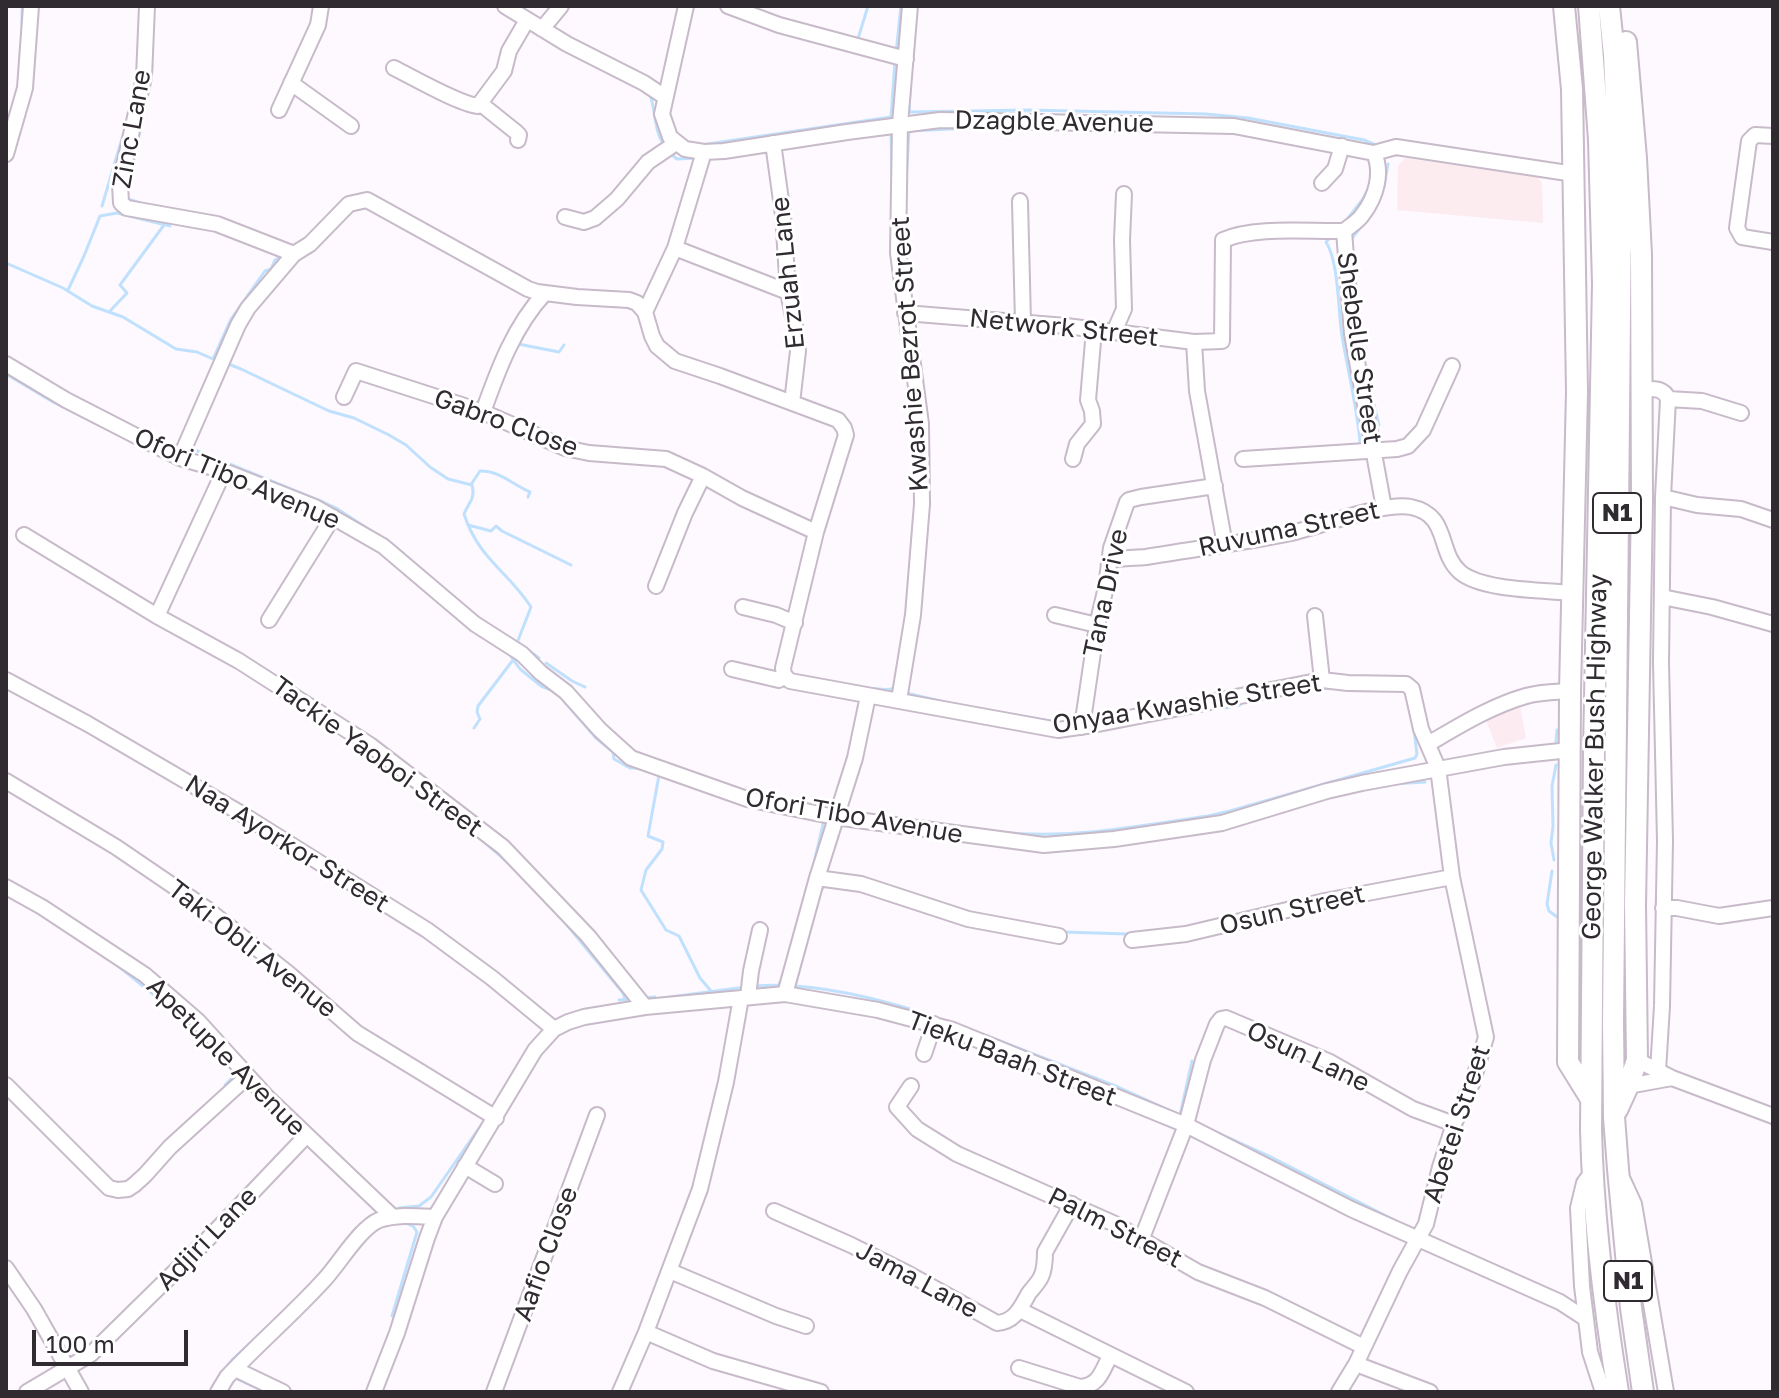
<!DOCTYPE html>
<html>
<head>
<meta charset="utf-8">
<style>
  body { margin:0 }
  #map { position:relative; width:1779px; height:1398px; overflow:hidden; background:#fef8ff; font-family:"Golos Text",sans-serif }
  canvas { display:block }
  .frame { position:absolute; inset:0; border:8px solid #302a31; pointer-events:none }
  .scale { position:absolute; left:32px; top:1330px; width:156px; height:36px; box-sizing:border-box; border:4px solid #302a31; border-top:0; padding-left:10px; font-size:24px; line-height:28px; white-space:nowrap; color:#302a31; -webkit-text-stroke:6px #fff; paint-order:stroke }
</style>
</head>
<body>
<div id="map">
<canvas width="1779" height="1398"></canvas>
<div class="frame"></div>
<div class="scale">100 m</div>
</div>
<script>
const c = document.querySelector('canvas').getContext('2d');
c.lineJoin = 'round';
function fill(path, color) {
  c.fillStyle = color;
  c.fill(path, 'evenodd');
}
function stroke(path, color, width, dash) {
  c.strokeStyle = color;
  c.lineWidth = width;
  c.lineCap = dash ? 'butt' : 'round';
  c.setLineDash(dash || []);
  c.stroke(path);
}
function label(font, color, halo, rows, align = 'center') {
  c.font = font + ' "Golos Text",sans-serif';
  c.lineWidth = 6;
  c.setLineDash([]);
  c.textBaseline = 'middle';
  c.strokeStyle = halo;
  c.fillStyle = color;
  for (const [text, x, y, turn = 0] of rows) {
    c.save();
    c.translate(x, y);
    c.rotate((+turn || 0) * Math.PI / 180);
    c.textAlign = isNaN(turn) ? turn : align;
    if (halo) c.strokeText(text, 0, 0);
    c.fillText(text, 0, 0);
    c.restore();
  }
}
fill(new Path2D(`
  M1520,705L1526,738L1497,748L1485,718Z`), '#fcecf1');
fill(new Path2D(`
  M1405,158L1537,177L1542,183L1543,223L1397,210L1398,166Z`), '#fcecef');
stroke(new Path2D(`
  M22,41V6
  M857,42L868,6
  M896,53L901,6
  M151,75L152,65
  M910,92L909,112L1027,110L1206,114L1248,118L1364,140L1378,146
  M650,95C656,111 654,131 664,145
  M891,132L892,176
  M701,145L891,117L895,61
  M671,154L677,159L698,158
  M906,182L909,131L971,128
  M127,192L145,106
  M128,199L147,205
  M1377,202L1384,187L1388,164
  M102,206L127,122
  M1345,222L1363,199L1370,185
  M1332,236L1326,242C1339,262 1338,311 1342,336C1348,371 1357,407 1360,442
  M1350,241L1362,225
  M892,260L899,312
  M6,263L63,288L92,306L123,317L176,349L197,352L213,359L231,319L265,271L271,269L275,260L284,255
  M68,290L84,256L100,216L117,213L170,226
  M109,312L127,293L120,285L164,225
  M518,344L559,352L564,345
  M226,363L241,369L329,411L354,418L389,435L406,445L430,467L448,479L472,485C476,499 468,503 464,514C479,560 508,571 531,607L517,643
  M1364,363L1379,425
  M6,374L53,402L101,426
  M922,383L925,403
  M190,448L323,502L336,508L379,536
  M199,471L213,476L215,480
  M1565,482L1567,377
  M472,483L480,471C499,470 513,485 530,492L528,497
  M468,525L491,531L496,526L502,531L571,565
  M392,544L404,554
  M1097,596L1100,580
  M174,633L213,655
  M517,642L539,658
  M511,653L510,655L520,669L541,686L556,692L596,738L613,752L614,759L630,768H643
  M546,663L572,681L585,687
  M866,689C875,687 885,692 894,688
  M1304,690L1333,688
  M906,693L949,703
  M288,701L302,709
  M1223,704L1225,708L1240,705V703L1250,701
  M1015,715L1063,723
  M474,728L480,719L477,712L478,706L513,660
  M1556,742L1557,730
  M659,775L648,836L663,842L662,849L646,870L641,890L666,930L679,936L700,978L711,991
  M1393,784L1425,782
  M952,826L985,830
  M1000,832C1070,840 1139,826 1208,816L1230,811L1415,758L1417,754L1413,723
  M482,840L513,867
  M1554,860L1551,843L1553,826L1552,786L1556,765
  M813,867L824,820
  M1552,871L1547,904L1549,911L1560,919
  M546,882L560,897
  M825,885L820,892L795,986C840,989 895,1003 937,1018
  M562,919L623,993L625,999
  M1063,932L1127,934
  M117,965L186,1021L238,1076
  M753,986L779,985L780,982
  M644,998L655,997V999L746,987
  M619,1000L632,999
  M703,1007L728,1006
  M982,1034L1118,1087L1182,1116
  M225,1085L236,1074
  M1180,1115L1192,1061
  M503,1117L519,1090
  M1158,1121L1180,1131
  M1196,1123L1269,1156L1394,1220
  M1187,1134L1202,1141
  M306,1144L321,1158
  M399,1208L419,1206L431,1197L486,1118
  M392,1316L417,1232L413,1226L406,1223
  M222,1372L233,1359L294,1302
  M235,1378L261,1390
  M210,1392L218,1378`), '#c0e1fd', 3);
const minor = new Path2D(`
  M147,6L144,77L120,184L121,203L127,208L217,224L294,254
  M505,6L567,44L644,83L665,97
  M686,6L662,114L670,137L685,149L704,152L724,151L847,132L940,120L1234,126L1374,153L1396,147L1574,174
  M728,6L779,25L906,59
  M542,29L561,6
  M394,68C414,78 459,104 478,106L504,71L509,51L527,20
  M291,83L351,126
  M481,104L516,132L519,135L518,140
  M279,110L318,25L321,6
  M1773,136L1755,135L1749,141L1737,228L1742,237L1773,242
  M773,143L783,215L788,292L796,331L798,351L792,403
  M6,154L25,88L31,6
  M1322,183L1335,169L1342,146
  M1020,201L1023,322
  M565,217L584,222L595,218L617,199L648,162L676,143
  M1344,231L1352,334L1384,508
  M1344,231C1350,226 1359,221 1363,214C1376,197 1383,173 1374,153
  M675,248L788,292
  M645,312L675,248L704,152
  M905,313L1066,326L1194,342L1222,341L1223,240C1255,226 1308,232 1344,231
  M1114,332L1124,309L1122,240L1124,194
  M1194,342L1197,391L1225,545
  M6,364L66,400L142,439L180,458L224,471L315,507L383,546L475,624L522,654L541,673L566,692L600,730L631,758L747,799L835,817L1044,845L1114,839L1222,823L1327,791L1362,783L1504,757L1570,750
  M1641,389C1652,389 1664,387 1668,399L1663,497L1661,663L1665,841L1662,1006L1658,1071
  M344,397L356,371L483,412L565,448L589,453L666,459L703,476L742,498L816,532
  M1668,399L1702,401L1741,413
  M483,412C498,370 514,326 545,293
  M180,458L238,325L248,308L294,254L310,244L349,204L367,200L528,289L537,292L577,297L629,300L637,303L645,312L652,336L657,346L675,361L720,376L838,420L844,428L846,435L816,532L783,668L784,675L790,681L1058,730L1093,725L1322,680L1348,683L1406,684L1412,689L1421,729L1438,768L1452,877L1486,1037L1473,1081L1454,1124L1440,1167L1426,1224L1400,1271L1356,1364L1339,1392
  M1073,459L1077,444L1093,424L1092,411L1088,400L1094,330
  M1243,459L1397,449L1408,446L1423,430L1452,366
  M1663,497L1697,505L1741,509L1773,520
  M24,535L157,616L239,661L370,745L503,847L588,936L645,1007
  M1109,560C1121,558 1134,558 1146,557C1194,549 1243,543 1291,533C1321,526 1383,502 1411,507C1450,515 1437,552 1460,572C1482,591 1545,590 1574,593
  M656,586L685,513L703,476
  M1662,597L1712,607L1773,624
  M743,607L776,615L795,623
  M1055,615L1097,625
  M157,616L224,471
  M1315,616L1322,680
  M269,620L333,517
  M732,669L779,680L784,675
  M6,680L88,724L242,814L427,930L492,978L554,1029
  M899,700L913,615L922,504L921,424L898,253L900,124L910,6
  M1082,727L1097,625L1106,587L1111,548L1127,502L1129,500L1141,497L1215,486
  M1428,744C1459,726 1491,706 1526,696C1540,692 1555,692 1570,691
  M6,781L116,847L207,909L288,973L357,1033L496,1118
  M817,878L861,884L968,919L1059,936
  M6,887L42,907L145,975L198,1021L267,1097L393,1217
  M1663,908H1677L1719,916L1773,908
  M1132,940L1186,934L1325,901L1452,877
  M785,994L817,878L855,758L868,696
  M748,997L751,971L760,930
  M924,1054L934,1024
  M1637,1060L1672,1078L1773,1116
  M6,1085L109,1188L118,1190L128,1189L134,1185L145,1175L170,1147L248,1076
  M911,1086L897,1107L917,1129L957,1154L1115,1224L1198,1272L1265,1298L1364,1347
  M1628,1086L1672,1078
  M465,1166L495,1184
  M1592,1172L1584,1183L1578,1208L1582,1286L1590,1352L1603,1392
  M1623,1180L1634,1204L1666,1392
  M774,1211L851,1245L909,1274L997,1323C1015,1322 1021,1307 1029,1293C1033,1288 1038,1283 1041,1277C1045,1269 1045,1260 1045,1252L1072,1204
  M1142,1238L1186,1125L1203,1060L1217,1024L1221,1019L1226,1018L1330,1062L1413,1109L1454,1124
  M6,1268L34,1309L81,1392
  M670,1271L776,1316L806,1326
  M1020,1310L1186,1392
  M646,1332L713,1361L821,1392
  M1356,1364L1430,1392
  M1019,1368L1080,1387C1099,1386 1102,1371 1110,1356
  M235,1369L283,1392
  M27,1392L91,1354L204,1243L306,1136
  M218,1392L227,1377C258,1344 293,1314 324,1280C339,1264 360,1228 379,1220C397,1214 417,1216 435,1217
  M374,1392L397,1333L427,1238L435,1217L535,1050L554,1029L568,1022L584,1017L645,1007L785,994L878,1010L953,1030L1186,1125L1351,1209L1560,1302L1586,1319
  M494,1392L597,1115
  M620,1392L646,1332L700,1189L726,1082L741,998`);
const highway = new Path2D(`
  M1564,6L1572,89L1577,392L1570,691L1568,1062L1591,1099
  M1589,6L1599,140L1603,284L1594,751L1591,1130C1593,1218 1604,1305 1618,1392
  M1609,6L1614,55L1621,214L1613,1021L1614,1117L1618,1169L1631,1308L1643,1392
  M1617,1110L1628,1086L1637,1060L1635,905L1642,501L1641,254L1636,158L1626,42`);
stroke(minor, '#c7bac9', 18);
stroke(highway, '#c7bac9', 24);
stroke(minor, '#fff', 14);
stroke(highway, '#fff', 20);
for (const [x, y, w] of [
  [1617,513,48],
  [1628,1281,48]
]) {
  const box = new Path2D();
  box.roundRect(x - w / 2, y - 20, w, 40, 6);
  c.fillStyle = '#fff';
  c.fill(box);
  stroke(box, '#302a31', 2);
}
label('bold 24px', '#302a31', null, [
  ["N1",1617,513],
  ["N1",1628,1281]
]);
label('26px', '#302a31', '#fff', [
  ["Dzagble Avenue",1054,122,1],
  ["Zinc Lane",132,129,-80],
  ["Erzuah Lane",788,273,-96],
  ["Network Street",1064,328,6],
  ["Shebelle Street",1359,348,82],
  ["Kwashie Bezrot Street",910,354,-94],
  ["Gabro Close",506,423,20],
  ["Ofori Tibo Avenue",237,479,23],
  ["Ruvuma Street",1289,529,-12],
  ["Tana Drive",1106,593,-78],
  ["Onyaa Kwashie Street",1187,704,-9],
  ["Tackie Yaoboi Street",377,757,36],
  ["George Walker Bush Highway",1595,757,-89],
  ["Ofori Tibo Avenue",854,816,10],
  ["Naa Ayorkor Street",287,844,32],
  ["Osun Street",1292,910,-13],
  ["Taki Obli Avenue",252,949,38],
  ["Apetuple Avenue",226,1057,45],
  ["Osun Lane",1308,1057,25],
  ["Tieku Baah Street",1012,1059,21],
  ["Abetei Street",1457,1124,-72],
  ["Palm Street",1115,1228,27],
  ["Adjiri Lane",207,1239,-46],
  ["Aafio Close",546,1254,-70],
  ["Jama Lane",917,1280,28]
]);
</script>
</body>
</html>
